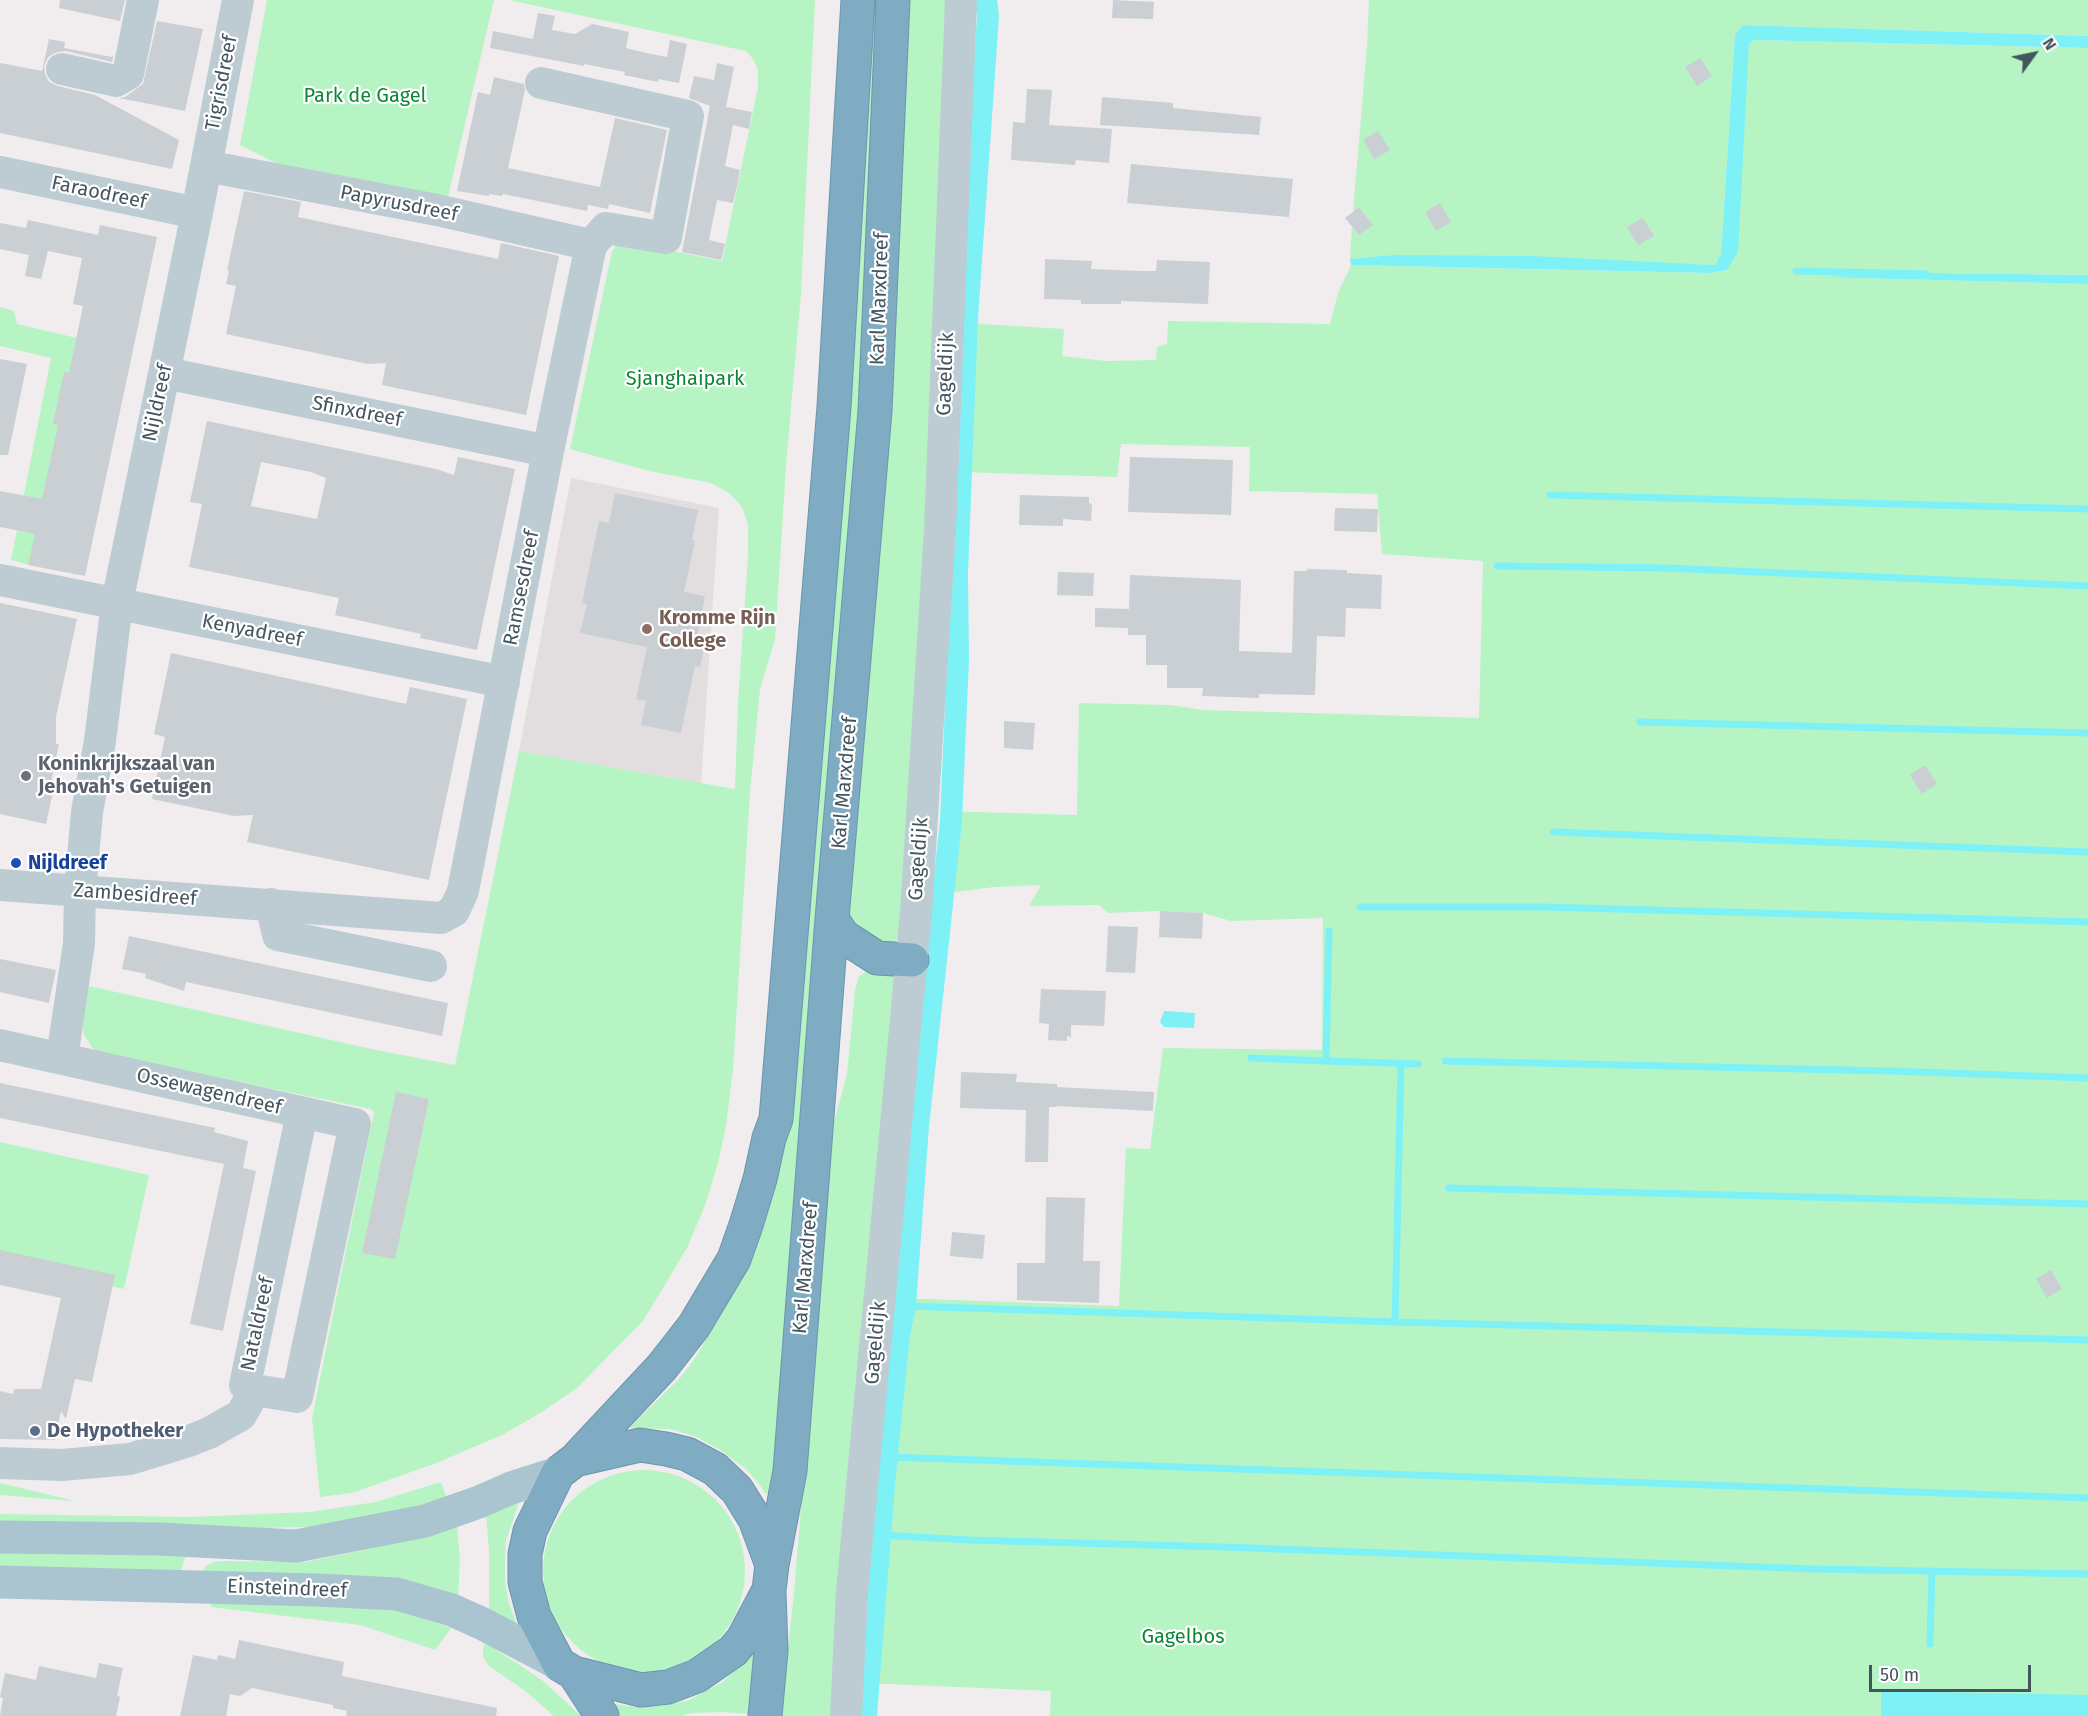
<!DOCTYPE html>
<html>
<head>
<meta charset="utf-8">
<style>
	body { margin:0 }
	#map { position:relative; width:2088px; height:1716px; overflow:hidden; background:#f1edee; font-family:"Fira Sans",sans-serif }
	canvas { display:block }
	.north { position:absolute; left:2004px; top:24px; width:60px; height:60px; -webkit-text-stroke:4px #fff; paint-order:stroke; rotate:57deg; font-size:16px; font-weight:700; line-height:24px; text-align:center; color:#44565d }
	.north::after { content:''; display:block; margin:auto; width:21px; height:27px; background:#44565d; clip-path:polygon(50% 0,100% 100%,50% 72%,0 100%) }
	.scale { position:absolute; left:1869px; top:1665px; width:162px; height:27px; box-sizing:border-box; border:3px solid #44565d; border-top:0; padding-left:8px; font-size:18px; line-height:21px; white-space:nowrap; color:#44565d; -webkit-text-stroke:4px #fff; paint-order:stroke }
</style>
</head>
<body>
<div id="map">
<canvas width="2088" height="1716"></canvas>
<div class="north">N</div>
<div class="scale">50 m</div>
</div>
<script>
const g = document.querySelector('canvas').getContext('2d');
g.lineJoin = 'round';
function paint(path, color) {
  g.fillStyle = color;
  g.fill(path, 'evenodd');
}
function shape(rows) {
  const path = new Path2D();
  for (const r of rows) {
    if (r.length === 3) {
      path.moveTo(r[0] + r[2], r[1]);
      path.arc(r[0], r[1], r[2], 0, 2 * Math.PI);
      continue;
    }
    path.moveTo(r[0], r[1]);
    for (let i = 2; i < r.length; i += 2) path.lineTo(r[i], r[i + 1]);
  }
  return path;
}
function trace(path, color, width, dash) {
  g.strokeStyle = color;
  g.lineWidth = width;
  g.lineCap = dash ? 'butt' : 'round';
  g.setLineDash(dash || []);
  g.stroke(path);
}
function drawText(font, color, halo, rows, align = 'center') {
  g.font = font + ' "Fira Sans",sans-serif';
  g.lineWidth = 4.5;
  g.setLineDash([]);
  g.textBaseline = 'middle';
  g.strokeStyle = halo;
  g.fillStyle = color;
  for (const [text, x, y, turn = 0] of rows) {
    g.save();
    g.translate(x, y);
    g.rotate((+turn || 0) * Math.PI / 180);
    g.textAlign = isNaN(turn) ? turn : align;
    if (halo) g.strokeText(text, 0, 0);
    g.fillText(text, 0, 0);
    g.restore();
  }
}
const education = shape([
	[571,478,719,508,701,783,519,751]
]);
const green = shape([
	[267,0,494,0,447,201,330,190,240,145],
	[509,0,815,0,801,293,786,466,775,640,760,689,750,792,733,1070,726,1126,718,1163,706,1203,688,1246,665,1285,642,1322,577,1388,542,1412,504,1434,439,1462,352,1493,320,1497,312,1418,374,1112,371,1109,96,1053,84,1035,82,1023,89,986,376,1050,455,1065,519,751,735,789,738,703,748,557,748,524,742,507,729,493,711,483,649,471,570,449,612,251,617,244,628,242,722,261,758,87,758,70,753,59,746,51],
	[864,0,884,0,869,350,794,1288,771,1494,765,1493,759,1484,746,1469,720,1450,697,1437,670,1429,629,1428,680,1378,693,1361,723,1312,755,1242],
	[908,0,953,0,905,931,890,946,863,940,847,913],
	[1369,0,2088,0,2088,36,1743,25,1735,36,1721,254,1715,265,1392,255,1350,259,1352,227,1359,235,1372,224,1359,207,1353,211,1367,46],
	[1754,40,2088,48,2088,275,1931,273,1835,277,2088,284,2088,1716,1050,1716,1051,1691,865,1683,872,1535,897,1298,1119,1306,1126,1148,1150,1149,1163,1048,1322,1050,1323,918,1231,921,1203,913,1160,911,1108,913,1099,905,1029,906,1041,885,994,887,940,894,944,811,1077,815,1079,703,1171,705,1203,710,1479,718,1483,561,1382,554,1377,494,1249,491,1250,447,1121,444,1117,477,959,472,965,323,1064,329,1062,356,1106,361,1156,360,1157,347,1167,344,1168,321,1330,324,1338,293,1351,265,1711,273,1727,270,1749,44],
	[0,307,14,311,17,324,81,339,38,567,11,560,51,358,0,346],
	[892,969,901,980,835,1716,780,1716,794,1594,831,1133,847,1074,855,991,859,976,869,970],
	[0,1142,149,1175,124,1289,0,1262],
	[644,1571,101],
	[441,1482,448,1501,339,1526,225,1529,0,1524,0,1514,191,1517,310,1512,376,1502],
	[0,1483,75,1501,0,1495],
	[519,1502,506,1541,505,1558,505,1581,509,1603,517,1625,489,1613,489,1550,486,1515],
	[457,1525,460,1560,458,1600,263,1574,203,1571,206,1566,214,1562,223,1561,305,1562,364,1550],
	[0,1546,192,1549,184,1560,181,1571,0,1568],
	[210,1596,397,1608,451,1628,435,1650,360,1625,211,1607],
	[486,1643,542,1680,581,1716,554,1716,524,1690,489,1666,483,1657,483,1647],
	[756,1649,752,1714,723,1712,691,1713,681,1716,619,1716,614,1709,615,1704,635,1707,659,1706,687,1701,723,1682]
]);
const water = shape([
	[1743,25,2088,36,2088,48,1754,40,1749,44,1738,252,1727,270,1711,273,1351,265,1350,259,1392,255,1532,256,1715,265,1721,254,1735,35],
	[1931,273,2088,275,2088,284,1821,277],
	[1164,1011,1195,1013,1194,1028,1164,1027,1160,1022],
	[1881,1691,2088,1695,2088,1716,1881,1716]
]);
const stream = shape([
	[1796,271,1926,274],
	[1550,495,2088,509],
	[1497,566,1665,568,2088,586],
	[1640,722,2088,733],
	[1553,832,2088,852],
	[1360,907,1544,907,2088,922],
	[1251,1058,1326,1061,1329,931],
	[1326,1061,1418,1064],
	[1445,1061,1890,1071,2088,1078],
	[1449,1188,2088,1204],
	[905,1306,1395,1322,2088,1340],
	[1395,1322,1401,1063],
	[888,1457,2088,1498],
	[880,1535,969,1540,1224,1547,1814,1569,2088,1574],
	[1930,1644,1932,1571]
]);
const canal = shape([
	[866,1716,884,1485,899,1334,905,1306,918,1126,951,821,958,659,957,573,967,318,988,16,986,0]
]);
const building = shape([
	[60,0,125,0,120,21,59,8],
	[1113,0,1154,2,1153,19,1112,18],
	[538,13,555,16,552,30,575,34,592,24,629,32,626,48,646,53,667,57,670,40,687,44,679,83,658,79,658,82,624,75,625,72,584,64,584,66,490,48,493,31,533,39],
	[157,21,203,29,185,111,119,98,125,97,143,84],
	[49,39,65,42,64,48,112,57,114,54,112,62,66,51,57,52,48,57,44,66,45,74,49,82,58,86,95,95,179,140,172,169,0,133,0,63,42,71],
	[1700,58,1712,76,1697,86,1685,67],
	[717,63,734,67,726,107,752,112,749,129,733,125,725,166,740,170,737,186,733,203,717,200,709,240,725,244,721,260,682,252,710,106,689,98,694,76,714,80],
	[494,77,524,84,525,90,508,168,600,187,615,118,667,130,650,213,609,204,608,209,588,205,587,211,503,194,502,196,489,194,489,196,457,191,478,92,490,95],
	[1027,89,1052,90,1049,125,1112,129,1109,163,1076,160,1075,165,1011,160,1013,122,1025,123],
	[1102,97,1173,103,1173,108,1261,117,1259,135,1100,125],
	[1378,131,1390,150,1374,159,1363,140],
	[1131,164,1293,179,1289,217,1127,203],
	[244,191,301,202,298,217,498,259,501,243,559,256,526,415,382,385,386,363,368,364,226,334,236,286,226,284,229,270,227,270],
	[1440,203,1451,222,1436,231,1425,212],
	[1359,207,1373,225,1359,235,1345,218],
	[1643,218,1654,236,1638,245,1627,227],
	[28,220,98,235,100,225,157,237,85,576,28,565,35,534,0,527,0,491,42,499,58,425,53,424,64,372,69,373,83,306,73,304,82,258,48,251,41,279,25,276,29,255,0,249,0,223,26,228],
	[1045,259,1092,261,1091,269,1142,271,1156,271,1157,260,1210,262,1208,304,1121,301,1121,304,1081,304,1081,300,1044,299],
	[0,359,27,364,8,455,0,455],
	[207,421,436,469,454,475,458,457,515,469,477,650,420,638,421,634,335,615,339,598,189,567,202,504,190,502],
	[261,462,311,472,326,478,317,519,251,506],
	[1130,457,1233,460,1231,515,1128,512],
	[615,493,698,510,692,540,695,541,684,592,705,596,696,642,705,644,700,667,695,666,681,733,641,725,646,701,636,699,647,647,580,633,587,604,582,603,599,521,609,523],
	[1020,495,1089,497,1089,503,1092,504,1091,521,1063,519,1063,526,1019,525],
	[1335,508,1378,509,1377,532,1334,531],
	[1307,569,1347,570,1347,573,1382,575,1381,609,1346,608,1345,637,1317,636,1315,695,1259,694,1259,698,1202,696,1203,688,1167,688,1167,665,1146,665,1146,635,1128,635,1128,628,1095,627,1095,608,1129,609,1130,575,1241,580,1239,651,1292,653,1294,571,1307,571],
	[1058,572,1094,573,1093,596,1057,595],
	[0,603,77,619,56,717,56,744,59,744,49,792,53,792,46,824,0,814],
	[171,653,406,704,410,687,467,699,429,880,247,842,253,815,234,816,152,799,165,737,154,734],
	[1004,721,1035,723,1033,750,1004,748],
	[1925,765,1937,784,1922,794,1910,775],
	[1160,911,1203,913,1202,939,1159,937],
	[1108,926,1138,927,1135,973,1106,972],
	[129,936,448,1003,442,1036,186,982,184,991,145,978,146,974,122,969],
	[0,959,56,970,49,1003,0,992],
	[1041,989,1106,991,1104,1026,1071,1025,1071,1037,1067,1036,1067,1041,1048,1040,1049,1024,1039,1023],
	[961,1072,1017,1074,1016,1082,1057,1084,1057,1087,1154,1092,1153,1111,1057,1106,1056,1107,1049,1107,1048,1162,1025,1162,1026,1110,960,1108],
	[0,1083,215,1128,214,1132,248,1141,243,1168,256,1171,223,1331,190,1324,224,1164,0,1118],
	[396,1092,429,1099,395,1259,362,1253],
	[1046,1197,1085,1198,1083,1261,1100,1261,1099,1303,1017,1300,1017,1263,1045,1263],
	[952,1232,985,1235,983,1259,950,1256],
	[0,1250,115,1275,92,1382,75,1379,66,1419,61,1411,55,1440,0,1439,0,1391,13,1394,14,1389,41,1389,61,1298,0,1285],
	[2051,1270,2062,1289,2047,1298,2036,1279],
	[239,1640,344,1662,342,1676,497,1708,496,1716,346,1716,347,1711,333,1708,333,1705,252,1688,240,1696,230,1694,226,1716,180,1716,193,1655,217,1660,218,1655,235,1659],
	[99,1663,123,1668,117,1696,120,1697,116,1716,0,1716,3,1698,0,1697,5,1673,36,1680,39,1666,96,1678]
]);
const minor = shape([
	[62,69,116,81,128,74,143,0],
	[541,83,688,116,666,238,606,228,591,245],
	[0,172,197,213],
	[165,373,548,451],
	[0,580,504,682],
	[0,885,441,918,454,911,463,891,548,451,591,245,437,210,206,166],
	[271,904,278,935,431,966],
	[0,1045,355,1124,297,1397,255,1390,245,1385,302,1113],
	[62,1058,79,943,80,891,87,812,100,741,117,603,197,213,238,0],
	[0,1463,62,1465,130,1459,189,1441,209,1433,241,1415,255,1390],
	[846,1716,852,1592,916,913,940,530,961,0]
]);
const major = shape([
	[0,1537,159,1539,296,1546,425,1521,479,1502,511,1488,558,1473],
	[0,1582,317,1590,397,1594,452,1610,483,1624,559,1664]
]);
const highway = shape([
	[832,919,843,936,877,958,912,960],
	[575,1460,662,1367,694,1326,734,1259,746,1225,760,1179,769,1138,776,1119,834,407,858,0],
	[772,1565,755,1519,737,1490,715,1469,687,1454,666,1449,640,1445,575,1460,558,1473,530,1531,525,1554,525,1582,534,1616,559,1664,574,1673,641,1690,668,1687,697,1676,733,1651,743,1639,769,1590,772,1565,790,1471,832,919,875,411,893,0],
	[574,1673,602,1716],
	[765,1716,771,1651,769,1592]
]);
const markers = [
	[647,629,6,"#8d6e63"],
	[26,776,6,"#6b7280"],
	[16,863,6,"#1a4fb4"],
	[35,1431,6,"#5c6f8a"]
];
const streetNames = [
	["Tigrisdreef",222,83,-79],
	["Faraodreef",99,193,12],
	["Papyrusdreef",399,204,11],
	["Karl Marxdreef",880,299,-88],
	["Gageldijk",946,374,-88],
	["Nijldreef",158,403,-78],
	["Sfinxdreef",357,412,11],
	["Ramsesdreef",522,588,-79],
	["Kenyadreef",252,631,11],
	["Karl Marxdreef",845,783,-85],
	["Gageldijk",919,859,-86],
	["Zambesidreef",135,895,4],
	["Ossewagendreef",209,1092,13],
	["Karl Marxdreef",806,1268,-85],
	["Nataldreef",258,1324,-78],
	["Gageldijk",876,1343,-85],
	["Einsteindreef",287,1589,2]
];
const parkNames = [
	["Park de Gagel",365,96],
	["Sjanghaipark",685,379],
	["Gagelbos",1183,1637]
];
const educationNames = [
	["Kromme Rijn",659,618],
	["College",659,641]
];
const worshipNames = [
	["Koninkrijkszaal van",38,764],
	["Jehovah's Getuigen",38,787]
];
const transitNames = [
	["Nijldreef",28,863]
];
const serviceNames = [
	["De Hypotheker",47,1431]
];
paint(education, '#e2dee0');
paint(green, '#b6f4c4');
paint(water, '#7ef1f7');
trace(stream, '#7ef1f7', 7);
trace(canal, '#7ef1f7', 22);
paint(building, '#c9cfd3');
trace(highway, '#6a96af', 35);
trace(minor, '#bcccd2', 32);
trace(major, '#aac4d0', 33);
trace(highway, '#7fabc3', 33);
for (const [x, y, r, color] of markers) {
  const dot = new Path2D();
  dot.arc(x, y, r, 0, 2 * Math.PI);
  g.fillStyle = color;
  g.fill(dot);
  trace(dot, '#fff', 2);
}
drawText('20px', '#44565d', '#fff', streetNames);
drawText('20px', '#0b8835', '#fff', parkNames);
drawText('bold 20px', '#785e54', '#fff', educationNames, 'left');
drawText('bold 20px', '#5b616d', '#fff', worshipNames, 'left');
drawText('bold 20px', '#164399', '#fff', transitNames, 'left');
drawText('bold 20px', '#4e5e75', '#fff', serviceNames, 'left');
</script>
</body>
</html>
